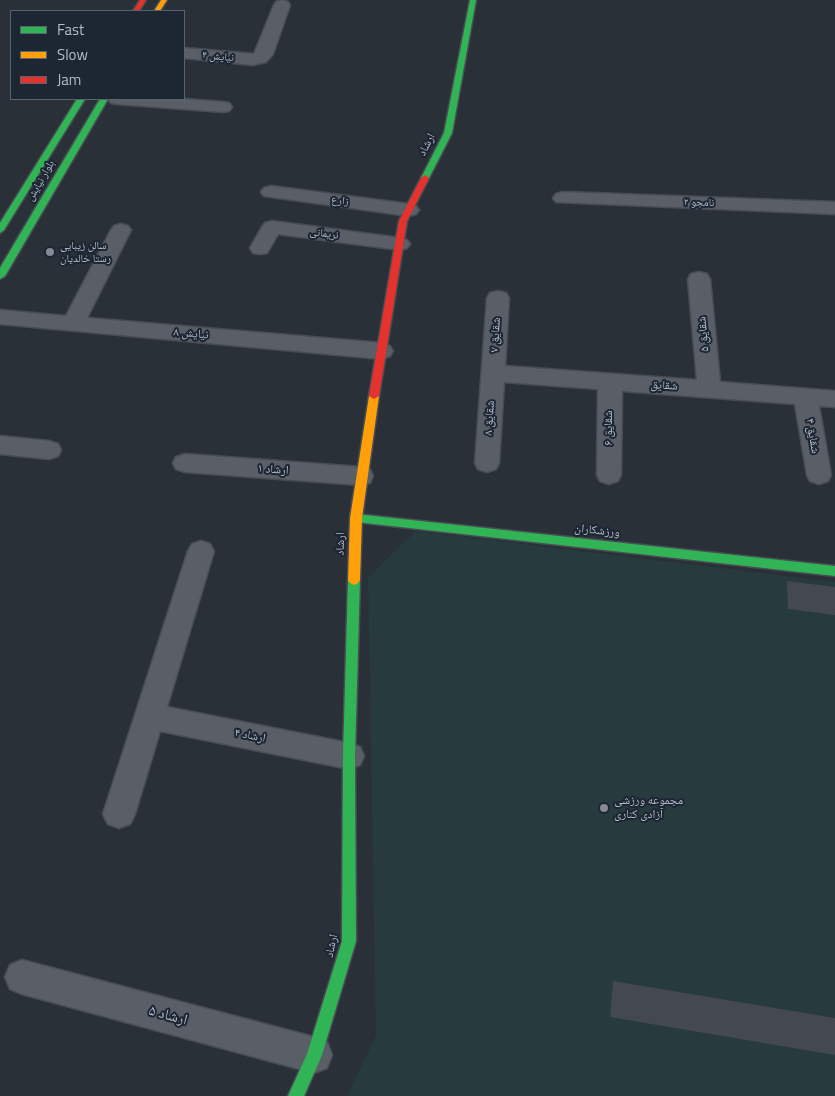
<!DOCTYPE html>
<html>
<head>
<meta charset="utf-8">
<style>
	body { margin:0 }
	#map { position:relative; width:835px; height:1096px; overflow:hidden; background:#2a3038; font-family:"Titillium Web",sans-serif }
	canvas { display:block }
	.legend { position:absolute; left:10px; top:10px; width:175px; height:90px; box-sizing:border-box; background:#1d2633; border:1px solid #59626f; margin:0; padding:6px 9px; list-style:none; font-size:15px; color:#b4bcc9 }
	.legend li { display:flex; align-items:center; gap:10px; height:25px }
	.legend b { width:25px; border:1px solid #59626f }
</style>
</head>
<body>
<div id="map">
<canvas width="835" height="1096"></canvas>
<ul class="legend">
<li><b style="height:6px;background:#30b455"></b>Fast</li>
<li><b style="height:6px;background:#ff9f0a"></b>Slow</li>
<li><b style="height:6px;background:#e5322d"></b>Jam</li>
</ul>
</div>
<script>
const g = document.querySelector('canvas').getContext('2d');
g.lineJoin = 'round';
function paint(path, color) {
  g.fillStyle = color;
  g.fill(path, 'evenodd');
}
function shape(rows) {
  const path = new Path2D();
  for (const r of rows) {
    path.moveTo(r[0], r[1]);
    for (let i = 2; i < r.length; i += 2) path.lineTo(r[i], r[i + 1]);
  }
  return path;
}
function trace(path, color, width, dash) {
  g.strokeStyle = color;
  g.lineWidth = width;
  g.lineCap = dash ? 'butt' : 'round';
  g.setLineDash(dash || []);
  g.stroke(path);
}
function drawText(font, color, halo, rows, align = 'center') {
  g.font = font + ' "Titillium Web","Noto Naskh Arabic",sans-serif';
  g.lineWidth = 4;
  g.setLineDash([]);
  g.textBaseline = 'middle';
  g.strokeStyle = halo;
  g.fillStyle = color;
  for (const [text, x, y, turn = 0] of rows) {
    g.save();
    g.translate(x, y);
    g.rotate((+turn || 0) * Math.PI / 180);
    g.textAlign = isNaN(turn) ? turn : align;
    if (halo) g.strokeText(text, 0, 0);
    g.fillText(text, 0, 0);
    g.restore();
  }
}
const green = shape([
	[416,531,835,582,835,1096,347,1096,376,1035,368,577]
]);
const building = shape([
	[787,581,835,587,835,615,788,609],
	[613,981,835,1018,835,1055,610,1017]
]);
const street = shape([
	[282,0,288,2,290,5,273,54,266,62,253,65,184,58,184,48,254,54,274,5,276,2,282,0],
	[108,99,184,99,223,102,229,103,232,107,229,111,223,112,117,104,111,103,108,99],
	[271,186,409,204,416,206,419,210,416,214,409,216,264,196,261,192,264,188,271,186],
	[563,192,835,202,835,214,556,202,553,198,556,194,563,192],
	[272,221,400,238,407,240,410,244,407,248,400,250,278,234,267,253,260,254,253,253,250,248,262,227,265,223,272,221],
	[121,224,128,226,131,230,87,318,382,343,390,346,393,351,390,356,382,359,0,324,0,310,66,316,111,230,114,226,121,224],
	[699,272,707,274,710,279,720,382,835,391,835,407,819,406,831,475,828,481,819,484,810,481,807,475,795,404,622,391,621,475,618,481,609,484,600,481,597,475,598,389,504,382,499,463,496,469,487,472,478,469,475,463,487,298,490,293,498,291,506,293,509,298,505,366,697,380,688,279,691,274,699,272],
	[0,436,49,441,58,444,61,450,58,456,49,459,0,454,0,436],
	[185,454,361,467,370,469,373,476,370,483,361,485,185,472,176,469,173,463,176,457,185,454],
	[201,541,210,544,214,551,167,707,349,743,360,747,364,756,360,765,349,769,160,731,135,814,130,824,119,828,108,824,103,814,188,551,192,544,201,541],
	[22,960,314,1037,327,1042,332,1055,327,1068,314,1073,22,994,10,989,5,977,10,965,22,960]
]);
const fast = shape([
	[470,0,476,0,452,133,429,178,425,181,422,180,421,178,444,133,470,0],
	[77,99,85,99,4,230,0,233,0,223,77,99],
	[100,99,108,99,5,276,0,279,0,268,100,99],
	[356,514,835,566,835,576,356,522,350,518,356,514],
	[354,575,358,577,360,580,355,756,356,941,322,1055,304,1096,288,1096,307,1054,342,941,343,756,348,580,350,577,354,575]
]);
const slow = shape([
	[161,0,167,0,160,11,154,11,161,0],
	[374,393,379,396,362,518,360,580,358,583,354,585,350,583,348,580,350,518,369,396,374,393]
]);
const jam = shape([
	[140,0,146,0,139,11,133,11,140,0],
	[425,175,429,178,407,221,379,396,374,399,369,396,399,221,421,178,425,175]
]);
const markers = [
	[50,252,5,"#848b96"],
	[604,808,5,"#848b96"]
];
const farStreetnames = [
	["نیایش ۴",218,57,6],
	["بلوار نیایش",41,181,-60],
	["زارع",340,201,7],
	["نامجو ۲",699,203,2],
	["نریمانی",324,234,8]
];
const farPoinames = [
	["سالن زیبایی",60,246],
	["رستا خالدیان",60,259]
];
const streetNames = [
	["ارشاد",427,145,-63],
	["نیایش ۸",191,334,5],
	["شقایق ۵",704,334,-95],
	["شقایق ۷",496,335,-86],
	["شقایق",664,386,4],
	["شقایق ۸",490,418,-86],
	["شقایق ۶",609,428,-90],
	["شقایق ۴",812,436,81],
	["ارشاد ۱",273,470,4],
	["ورزشکاران",597,531,6],
	["ارشاد",341,544,-88],
	["ارشاد ۴",250,736,11],
	["ارشاد",332,946,-78]
];
const poiNames = [
	["مجموعه ورزشی",614,801],
	["آزادی کناری",614,815]
];
const nearStreetnames = [
	["ارشاد ۵",168,1016,15]
];
paint(green, '#273a3e');
paint(building, '#444950');
trace(street, '#484c53', 3);
trace(fast, '#484c53', 3);
trace(slow, '#484c53', 3);
trace(jam, '#484c53', 3);
paint(street, '#5a5e66');
paint(fast, '#30b455');
paint(slow, '#ff9f0a');
paint(jam, '#e5322d');
for (const [x, y, r, color] of markers) {
  const dot = new Path2D();
  dot.arc(x, y, r, 0, 2 * Math.PI);
  g.fillStyle = color;
  g.fill(dot);
  trace(dot, '#1d2633', 2);
}
drawText('11px', '#b4bcc9', '#1d2633', farStreetnames);
drawText('11px', '#b4bcc9', '#1d2633', farPoinames, 'left');
drawText('12px', '#b4bcc9', '#1d2633', streetNames);
drawText('12px', '#b4bcc9', '#1d2633', poiNames, 'left');
drawText('15px', '#b4bcc9', '#1d2633', nearStreetnames);
</script>
</body>
</html>
